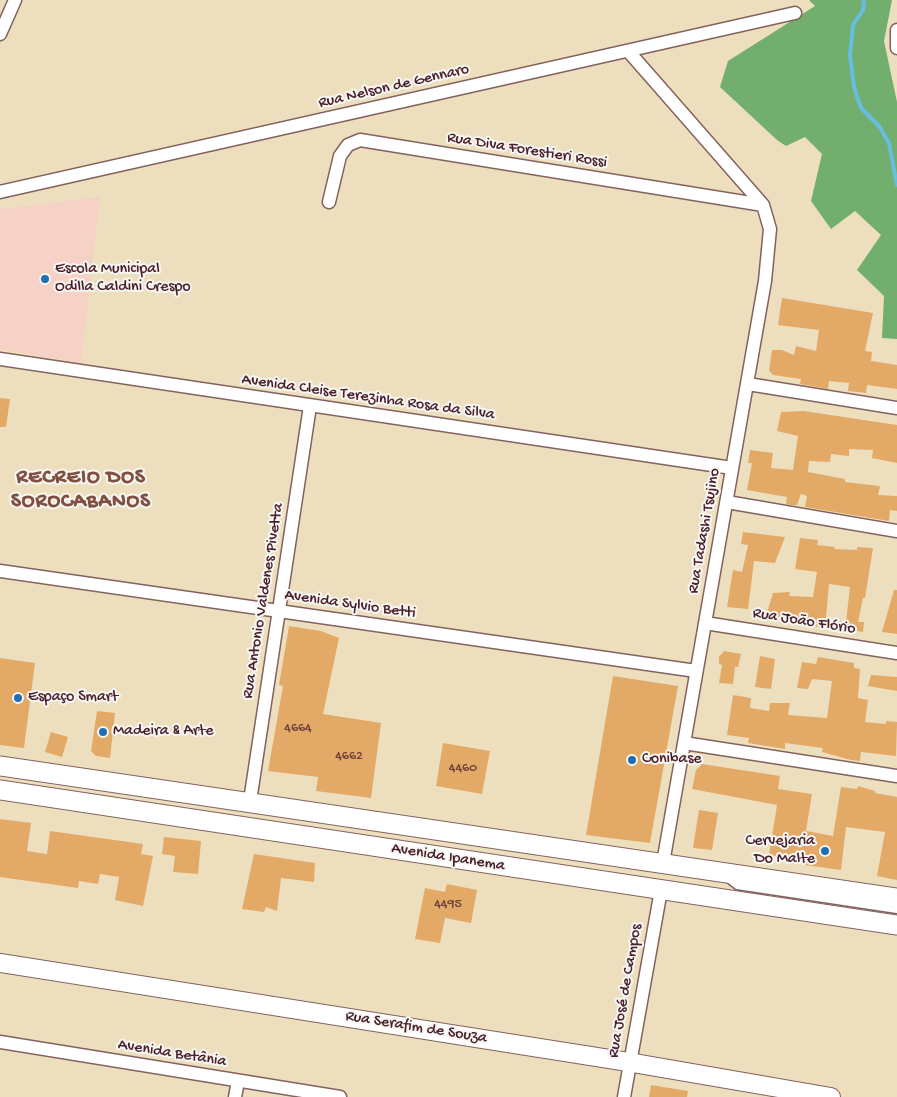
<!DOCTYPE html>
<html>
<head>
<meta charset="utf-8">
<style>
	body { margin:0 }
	canvas { display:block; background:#eddfbe }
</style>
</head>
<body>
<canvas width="897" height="1097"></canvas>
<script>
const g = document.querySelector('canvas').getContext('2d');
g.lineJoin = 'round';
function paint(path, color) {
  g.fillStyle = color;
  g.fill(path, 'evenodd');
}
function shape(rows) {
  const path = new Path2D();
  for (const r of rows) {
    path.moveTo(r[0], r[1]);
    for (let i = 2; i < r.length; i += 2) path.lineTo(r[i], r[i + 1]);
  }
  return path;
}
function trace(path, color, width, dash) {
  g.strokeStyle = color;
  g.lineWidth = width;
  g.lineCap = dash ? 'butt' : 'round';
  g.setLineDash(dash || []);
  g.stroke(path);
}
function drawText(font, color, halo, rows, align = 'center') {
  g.font = font + ' "Gochi Hand",sans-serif';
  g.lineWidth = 4;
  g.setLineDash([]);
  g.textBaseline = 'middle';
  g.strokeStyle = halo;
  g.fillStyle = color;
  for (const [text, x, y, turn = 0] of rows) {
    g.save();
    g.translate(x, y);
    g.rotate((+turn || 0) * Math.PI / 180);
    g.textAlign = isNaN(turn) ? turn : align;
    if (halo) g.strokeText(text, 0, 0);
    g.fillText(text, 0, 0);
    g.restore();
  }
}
const built = shape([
	[100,197,81,363,0,349,0,209]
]);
const forest = shape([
	[809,0,892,0,884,41,897,102,897,339,882,338,884,296,857,270,881,235,855,211,831,229,811,201,822,154,805,137,786,146,777,140,720,87,728,61,815,6]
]);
const stream = shape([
	[864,0,863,10,853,25,850,55,854,87,861,108,879,126,889,143,897,185]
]);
const building = shape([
	[782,298,873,313,865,351,872,352,871,361,897,365,897,389,867,385,866,393,848,391,849,383,829,381,828,389,800,384,801,379,773,375,769,370,772,350,782,350,794,355,796,346,816,351,819,330,778,325],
	[0,398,10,399,6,427,0,427],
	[804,411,897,425,897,463,872,458,873,450,849,449,849,456,831,454,830,462,809,461,808,472,845,479,845,482,880,486,878,495,897,496,897,511,890,510,889,521,805,507,807,496,801,494,797,505,792,505,786,504,787,497,747,490,752,463,748,463,750,450,773,453,771,468,793,470,798,436,777,431,781,412],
	[743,532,785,537,775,563,754,561,748,609,727,607,733,570,742,572,748,545,741,544],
	[800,538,818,540,817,545,835,547,834,549,857,550,857,547,873,548,865,598,863,598,858,622,864,622,863,632,835,627,835,621,846,622,850,587,829,584,825,628,766,616,773,593,790,592,789,596,813,597,817,572,795,569],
	[894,590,897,590,897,634,882,632],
	[289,626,321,631,339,638,323,714,381,723,371,798,316,791,318,777,268,771,283,686,279,685],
	[724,651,741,654,738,667,735,667,733,684,719,683,722,665,719,664,719,657],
	[760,656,775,659,771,689,755,687],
	[818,657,854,663,854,668,860,669,858,698,868,700,865,722,886,724,886,721,897,722,896,756,861,752,860,761,851,760,822,752,823,748,785,743,785,749,748,743,749,738,727,735,733,695,751,698,750,708,769,711,770,703,790,703,788,715,827,718,832,681,812,679,808,689,797,688,802,662,816,664],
	[0,658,35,663,24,748,0,745],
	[871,675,897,677,897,691,868,686],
	[613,676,678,686,650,843,586,835],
	[97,711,115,713,110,758,96,756,91,751],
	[51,732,68,737,62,757,45,752],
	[443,743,490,751,482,794,436,786],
	[702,764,780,776,778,789,812,794,806,831,833,836,841,787,857,789,858,786,875,791,875,793,897,797,897,880,877,876,885,832,846,827,841,870,805,865,806,860,769,855,777,805,692,789,696,770],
	[699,810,718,813,712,850,693,848],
	[0,819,31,823,27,851,47,854,50,831,143,844,141,854,153,856,143,906,115,900,119,877,100,874,98,884,79,881,78,888,0,877],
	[164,837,201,841,198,874,173,872,175,856,162,854],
	[254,854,315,863,314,882,281,878,277,911,266,907,264,912,242,909],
	[447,884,477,890,471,923,445,918,440,943,415,939,425,888,445,892],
	[651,1085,688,1091,687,1097,649,1097]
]);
const lane = shape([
	[728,879,737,886,897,910]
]);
const street = shape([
	[897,30,897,48],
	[0,34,15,0],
	[629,52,763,205,770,229,765,281,663,863],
	[0,192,795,13],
	[329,202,340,156,348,145,360,140,763,205],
	[0,359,732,468],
	[748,384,897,408],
	[727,502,897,531],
	[0,571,696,671],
	[705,623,897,653],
	[684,743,897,776],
	[250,801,310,406],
	[0,1042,340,1097],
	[235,1097,238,1081],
	[624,1097,661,890]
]);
const secondary = shape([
	[0,963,622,1061,831,1097]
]);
const primary = shape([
	[0,766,897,898],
	[0,790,897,925]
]);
const markers = [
	[45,279,5,"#1f6fb2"],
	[18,698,5,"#1f6fb2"],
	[103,732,5,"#1f6fb2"],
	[632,760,5,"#1f6fb2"],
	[825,851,5,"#1f6fb2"]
];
const numberNames = [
	["4664",298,729],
	["4662",349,757],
	["4460",463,769],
	["4495",448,905]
];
const streetNames = [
	["Rua Nelson de Gennaro",394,87,-13],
	["Rua Diva Forestieri Rossi",527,151,9],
	["Avenida Cleise Terezinha Rosa da Silva",368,398,8],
	["Rua Tadashi Tsujino",705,531,-80],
	["Rua Antonio Valdenes Pivetta",264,601,-81],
	["Avenida Sylvio Betti",350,605,8],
	["Rua João Flório",804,622,9],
	["Avenida Ipanema",448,858,9],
	["Rua José de Campos",626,991,-80],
	["Rua Serafim de Souza",416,1028,9],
	["Avenida Betânia",172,1054,9]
];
const poiNames = [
	["Escola Municipal",55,270],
	["Odilla Caldini Crespo",55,288],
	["Espaço Smart",28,698],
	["Madeira & Arte",113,732],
	["Conibase",642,760],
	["Cervejaria",815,842,"right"],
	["Do Malte",815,860,"right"]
];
const districtNames = [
	["RECREIO DOS",81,479],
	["SOROCABANOS",81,503]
];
paint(built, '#f6d1c5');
paint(forest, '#72ae6e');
trace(stream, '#66bee3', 4);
paint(building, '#e3a967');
trace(lane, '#83625e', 9);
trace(street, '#83625e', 15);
trace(secondary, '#83625e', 20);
trace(primary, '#83625e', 21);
trace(lane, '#fff', 6);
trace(street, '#fff', 12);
trace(secondary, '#fff', 18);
trace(primary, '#fff', 19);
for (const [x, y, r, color] of markers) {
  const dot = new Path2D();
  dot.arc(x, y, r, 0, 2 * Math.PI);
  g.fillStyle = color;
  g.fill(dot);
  trace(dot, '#f6f6f2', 2);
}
drawText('14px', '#70423a', null, numberNames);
drawText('16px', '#4a1f2b', '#f6f6f2', streetNames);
drawText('16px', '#4a1f2b', '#f6f6f2', poiNames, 'left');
g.letterSpacing = '1px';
drawText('bold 21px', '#804f40', '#f6f6f2', districtNames);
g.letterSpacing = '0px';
</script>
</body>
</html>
